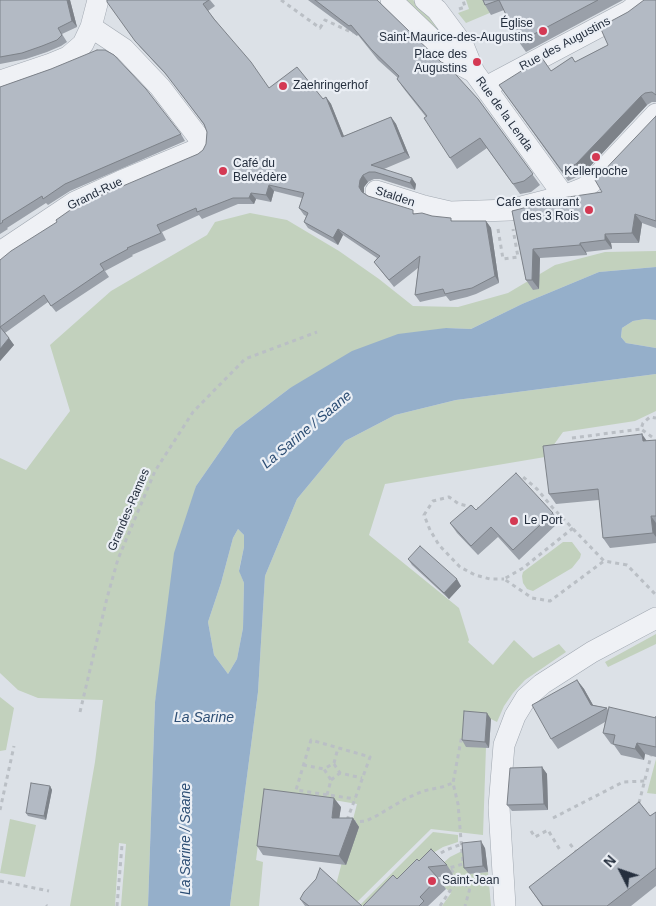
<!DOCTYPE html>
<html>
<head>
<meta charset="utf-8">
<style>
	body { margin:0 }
	#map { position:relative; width:656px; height:906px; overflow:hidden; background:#dce1e7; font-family:Arial,sans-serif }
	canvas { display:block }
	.north { position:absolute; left:596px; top:846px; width:50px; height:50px; -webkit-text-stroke:4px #ebeff5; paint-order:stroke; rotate:311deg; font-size:14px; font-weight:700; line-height:20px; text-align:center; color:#252f3e }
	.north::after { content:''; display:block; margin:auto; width:18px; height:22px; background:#252f3e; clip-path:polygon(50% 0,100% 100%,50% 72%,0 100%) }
</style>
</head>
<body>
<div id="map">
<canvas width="656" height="906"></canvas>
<div class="north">N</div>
</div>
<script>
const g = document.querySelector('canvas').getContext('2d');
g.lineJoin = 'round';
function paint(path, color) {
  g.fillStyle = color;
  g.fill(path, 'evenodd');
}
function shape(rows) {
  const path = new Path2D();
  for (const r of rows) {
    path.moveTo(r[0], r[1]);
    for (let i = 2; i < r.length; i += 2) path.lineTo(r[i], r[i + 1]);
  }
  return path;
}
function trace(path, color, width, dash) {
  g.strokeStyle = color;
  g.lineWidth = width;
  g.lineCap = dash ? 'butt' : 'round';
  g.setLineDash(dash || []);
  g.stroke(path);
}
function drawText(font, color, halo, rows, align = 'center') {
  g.font = font + ' Arial,sans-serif';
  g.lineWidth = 4.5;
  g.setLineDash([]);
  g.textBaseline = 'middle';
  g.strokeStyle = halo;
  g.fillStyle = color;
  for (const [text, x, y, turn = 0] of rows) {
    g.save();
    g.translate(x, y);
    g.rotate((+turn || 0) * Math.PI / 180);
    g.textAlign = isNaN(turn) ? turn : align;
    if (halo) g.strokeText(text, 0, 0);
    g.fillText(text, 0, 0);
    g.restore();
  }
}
const green = shape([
	[400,0,413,0,417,3,456,48],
	[466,0,488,0,492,12,466,23,458,13,469,9],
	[250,213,287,220,339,251,379,279,413,306,458,307,508,293,555,265,605,252,656,251,656,267,599,272,522,304,471,329,446,328,290,388,235,430,196,486,155,702,148,906,121,906,126,844,119,843,115,906,70,906,95,762,103,700,38,698,18,690,0,673,0,458,26,470,70,411,50,345,111,291,207,235,215,222],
	[645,319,656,320,656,348,626,343,621,337,622,328,633,321],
	[656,374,656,411,635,421,563,432,545,457,385,484,369,535,459,608,469,640,468,642,493,665,514,640,533,658,559,644,566,652,525,680,513,693,504,706,497,722,491,719,486,747,483,835,431,829,356,903,336,885,357,804,293,793,264,798,256,860,263,862,259,906,230,906,258,692,265,576,297,499,345,441,395,415,456,400],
	[238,529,244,535,244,547,239,570,244,583,243,628,237,659,228,674,214,655,208,622,221,583,233,538],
	[563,542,572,542,581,554,580,558,572,568,533,591,527,589,523,583,522,576,523,572],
	[656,634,656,644,608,667,605,662],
	[0,697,14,708,6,750,0,751],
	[656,759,656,794,647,793],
	[10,819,36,825,25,877,0,873],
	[433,832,458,835,458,842,443,847,418,862,364,906,359,906],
	[466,849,469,874,488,872,491,906,442,906,451,893,444,887,455,876,442,864,450,857]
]);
const water = shape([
	[656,267,656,320,645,319,633,321,622,328,621,337,626,343,656,348,656,374,456,400,395,415,345,441,297,499,265,576,258,692,230,906,148,906,155,702,174,553,196,486,235,430,290,388,352,351,398,334,446,328,471,329,522,304,599,272],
	[238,529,244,535,244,547,239,571,244,583,243,628,237,659,228,674,214,655,208,622,221,583,233,538]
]);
const path = shape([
	[281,0,320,28,325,20,353,33],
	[459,9,465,7,463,0],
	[498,229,503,259,518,257,513,229],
	[652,437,641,429,643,423,650,417,656,418],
	[572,438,641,429],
	[517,480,522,476,537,489,552,507,604,561,627,565,656,595],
	[481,509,459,504,449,497,433,501,424,515,430,530,439,545,460,567,475,575,490,579,504,579],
	[573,528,523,568,504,579,532,598,550,601,604,561],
	[80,712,107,598,118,559,155,471,193,412,245,359,317,332],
	[334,764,340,773,362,778],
	[303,765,324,769],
	[331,780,340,773],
	[327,795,331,780,324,769,334,763,338,748],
	[639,803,652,752],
	[0,810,14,746],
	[553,818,623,782,645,781],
	[347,820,355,799,370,757,311,740,296,790,355,799],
	[352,822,366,821,378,815,405,799,423,791,442,787,453,783],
	[531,831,535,837,548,830,560,850],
	[570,844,578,854],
	[434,857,446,850,462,844],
	[457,880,470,888,465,906],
	[0,881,49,891],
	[46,905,47,906],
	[117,906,122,845],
	[440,906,457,880,457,876,449,868,463,864,458,804,453,783,462,735]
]);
const minor = shape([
	[391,0,457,63,474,72,564,196],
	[425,0,437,10,463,45,474,72],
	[0,81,51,64,68,57,83,44,91,27,98,0],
	[486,87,629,11,643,0],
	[376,191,424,206,450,212,510,210,564,196,584,188,591,183,656,114],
	[0,252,75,202,121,181,198,149,199,138,160,87,124,49,91,27],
	[505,906,499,807,504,745,515,716,526,698,542,684,592,652,656,618]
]);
const wall = shape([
	[0,0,70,0,77,27,62,34,67,42,61,46,47,52,26,59,0,64],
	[107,0,210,0,215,6,208,11,269,88,323,99,326,97,331,104,344,136,391,117,396,124,410,158,384,169,416,184,415,190,380,179,374,179,368,182,364,187,364,193,368,196,415,214,432,216,453,221,486,221,491,228,499,283,476,294,467,297,450,301,446,296,420,302,415,295,418,268,394,287,374,262,377,258,343,235,338,245,308,228,304,222,306,216,304,215,299,208,302,198,274,191,271,202,256,199,254,204,238,204,202,219,199,215,162,232,166,240,132,255,133,256,105,271,109,277,56,312,48,302,5,333,14,345,0,361,0,260,198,154,203,150,206,144,207,132,204,125,170,79,140,47,107,2],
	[308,0,377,0,478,99,540,185,531,192,520,194,487,148,457,169,450,158,426,117,404,89,397,79,398,78,378,60,358,35,357,36],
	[483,0,623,0,526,52,519,42,504,10,491,15,485,5],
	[656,0,656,102,652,102,647,105,583,174,568,181,499,85,551,71,572,57,575,62,608,45],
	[51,69,181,134,185,141,70,191,48,205,46,203,7,228,8,229,0,234,0,87],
	[656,116,656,228,642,223,639,243,611,243,612,249,586,252,587,255,540,258,539,289,533,290,526,280,512,211,602,192],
	[656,440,656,543,610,548,603,538,599,500,556,504,549,494,647,441],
	[476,510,553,513,559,522,519,560,498,537,478,555,457,533,450,523],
	[408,559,461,586,449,599,412,565],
	[577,680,584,689,593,705,607,708,608,710,656,718,656,716,656,757,645,754,644,760,621,755,614,745,611,744,603,733,605,722,558,749,551,739],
	[491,719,489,748,466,747,462,740],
	[542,767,547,774,548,810,512,811,507,805],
	[50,786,52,790,46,820,28,816,26,813],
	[341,807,339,818,353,818,359,827,346,865,263,855,257,846],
	[656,812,656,886,631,906,542,906,529,887,650,816],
	[485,848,488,872,469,874,464,868],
	[419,861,447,865,454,876,438,877,446,889,428,906,363,906,397,879],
	[300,899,362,906,305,906]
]);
const shadedWall = shape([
	[67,0,70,0,77,27,72,21],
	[641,96,647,105,583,174,576,164],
	[326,97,331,104,347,144,342,137],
	[391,117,396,124,410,158,405,152],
	[363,175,368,182,364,187,364,193,362,192,359,187,360,180],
	[412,178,416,184,415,190,410,183],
	[269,185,274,191,271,202,266,195],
	[251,193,256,199,254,204,249,198],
	[635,214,642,223,639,243,632,233],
	[486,221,491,228,499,283,495,276],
	[338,229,343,235,338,245,333,238],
	[605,234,611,243,612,249,605,240],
	[580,243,586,252,587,255,580,245],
	[533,249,540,258,539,289,532,280],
	[9,338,14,345,0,361,0,349],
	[642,434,649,444,643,441],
	[651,516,656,523,656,537,653,533],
	[457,579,461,586,449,599,444,593],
	[577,680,584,689,598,714,591,705],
	[487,713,491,719,489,748,485,742],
	[637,743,645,754,644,760,635,749],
	[542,767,547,774,548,810,544,804],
	[50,786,52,790,46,820,44,816],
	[334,798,341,807,338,827,332,818],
	[353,818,359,827,346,865,339,856],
	[481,841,485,848,488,872,483,866]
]);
const building = shape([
	[0,0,67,0,72,21,58,28,62,35,57,40,42,46,22,53,0,57,0,0],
	[107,0,209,0,203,4,214,19,251,62,269,88,297,67,323,99,326,97,342,137,391,117,405,152,371,165,412,178,410,183,375,172,369,172,363,175,360,180,359,187,362,192,368,196,413,210,413,214,422,213,432,216,451,218,451,221,486,221,495,276,472,288,462,290,445,294,443,289,415,295,420,256,389,280,374,262,380,256,338,229,333,238,304,222,308,213,299,208,304,193,269,185,266,195,251,193,249,198,233,198,197,212,196,208,157,225,161,233,127,248,128,249,100,264,104,270,51,306,44,295,0,327,9,338,0,349,0,260,11,251,57,222,56,220,76,206,198,154,203,150,206,144,207,132,204,124,165,73,135,41,107,2,107,0],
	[315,0,377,0,441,62,447,65,478,99,533,174,524,181,513,184,480,138,450,158,424,118,427,116,397,79,399,76,371,49,351,25,349,26,315,0],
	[483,0,499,0,485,5,483,0],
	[499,0,598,0,519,42,499,0],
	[644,0,656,0,656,95,652,92,645,93,641,96,576,164,562,171,499,85,542,58,551,71,572,57,575,62,608,45,600,27,628,12,644,0],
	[97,50,105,50,114,55,146,89,181,134,65,184,43,199,42,196,2,221,3,222,0,224,0,87,51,69,97,50],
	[656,116,656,221,635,214,632,233,605,234,605,240,580,243,580,245,533,249,532,280,526,280,512,211,562,198,602,192,595,180,656,116],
	[642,434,643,441,656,440,656,516,651,516,653,533,603,538,598,489,549,494,543,446,642,434],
	[516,473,553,513,513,550,491,527,471,546,450,523,471,505,476,510,516,473],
	[420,546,457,579,444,593,408,559,420,546],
	[577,680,591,705,607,708,551,739,532,705,577,680],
	[609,707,656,718,656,716,656,747,637,743,635,749,613,744,615,735,603,733,609,707],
	[464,711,487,713,485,742,462,740,464,711],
	[542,767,544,804,507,805,510,768,542,767],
	[31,783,50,786,44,816,26,813,31,783],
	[264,789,334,798,332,818,353,818,339,856,257,846,264,789],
	[639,802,650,816,656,812,656,868,607,906,543,906,529,887,639,802],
	[481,841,483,866,464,868,462,843,481,841],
	[431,849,447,865,428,867,438,878,420,897,424,901,419,906,363,906,393,875,397,879,417,859,419,861,431,849],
	[320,868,362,906,309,906,300,899,304,892,316,879,320,868]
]);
const markers = [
	[543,31,5,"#d43953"],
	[477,62,5,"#d43953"],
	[283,86,5,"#d43953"],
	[596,157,5,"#d43953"],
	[223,171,5,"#d43953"],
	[589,210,5,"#d43953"],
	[514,521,5,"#d43953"],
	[432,881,5,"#d43953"]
];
const poiNames = [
	["Église",533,24,"right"],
	["Saint-Maurice-des-Augustins",533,38,"right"],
	["Place des",467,55,"right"],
	["Augustins",467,69,"right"],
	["Zaehringerhof",293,86],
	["Café du",233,164],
	["Belvédère",233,178],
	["Kellerpoche",596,172,"center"],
	["Cafe restaurant",579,203,"right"],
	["des 3 Rois",579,217,"right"],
	["Le Port",524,521],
	["Saint-Jean",442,881]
];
const streetNames = [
	["Rue des Augustins",565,44,-28],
	["Rue de la Lenda",504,114,54],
	["Grand-Rue",95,194,-26],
	["Stalden",395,197,18],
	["Grandes-Rames",129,510,-67]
];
const waterNames = [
	["La Sarine / Saane",307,430,-40],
	["La Sarine",204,718],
	["La Sarine / Saane",186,839,-90]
];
paint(green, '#c2d1bd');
paint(water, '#95afca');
trace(minor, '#a1a8b1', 22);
trace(path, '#babfc5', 3, [4, 4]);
trace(minor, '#eff1f5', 21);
paint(wall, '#9aa0a9');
paint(shadedWall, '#7d8289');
paint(building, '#b3bac4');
trace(building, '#7d8289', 1);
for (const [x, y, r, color] of markers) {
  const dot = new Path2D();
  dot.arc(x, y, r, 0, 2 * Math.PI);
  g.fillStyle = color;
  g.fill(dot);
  trace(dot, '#ebeff5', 2);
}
drawText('12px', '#252f3e', '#ebeff5', poiNames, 'left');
drawText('12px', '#252f3e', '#ebeff5', streetNames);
drawText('italic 14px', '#2d4e74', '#ebeff5', waterNames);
</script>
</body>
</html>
